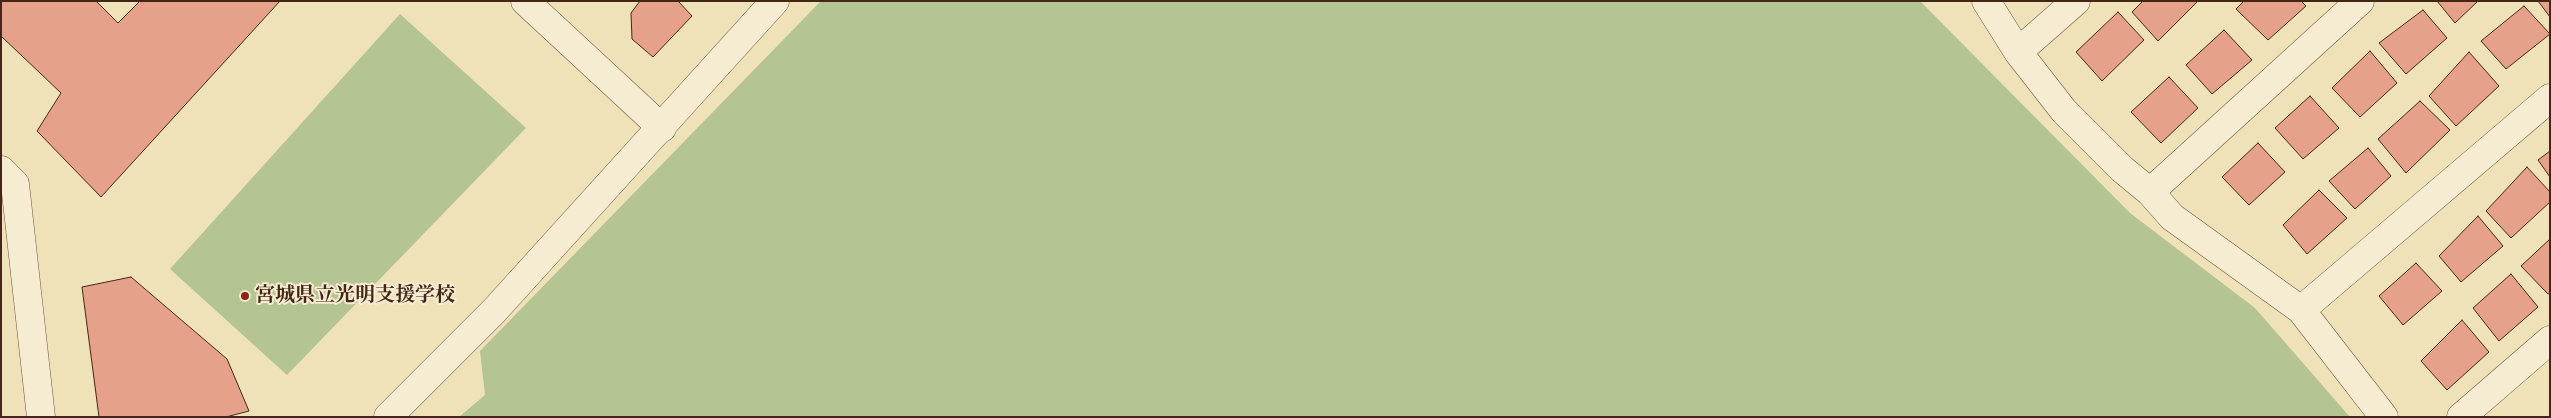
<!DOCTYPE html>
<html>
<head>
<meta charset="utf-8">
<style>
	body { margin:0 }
	#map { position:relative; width:2551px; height:418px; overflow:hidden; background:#f0e2b8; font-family:"Gentium Book Plus",serif }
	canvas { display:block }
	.frame { position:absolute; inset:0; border:2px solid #442617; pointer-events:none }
</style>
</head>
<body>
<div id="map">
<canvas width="2551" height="418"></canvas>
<div class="frame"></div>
</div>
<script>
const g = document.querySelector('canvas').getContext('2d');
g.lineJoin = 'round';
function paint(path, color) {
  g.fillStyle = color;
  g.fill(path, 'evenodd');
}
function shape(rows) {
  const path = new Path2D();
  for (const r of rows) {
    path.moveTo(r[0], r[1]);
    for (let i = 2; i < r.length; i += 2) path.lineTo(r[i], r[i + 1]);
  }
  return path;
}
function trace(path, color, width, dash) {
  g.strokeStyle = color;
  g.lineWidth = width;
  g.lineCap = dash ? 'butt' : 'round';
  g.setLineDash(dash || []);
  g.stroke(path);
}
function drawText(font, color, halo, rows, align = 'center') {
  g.font = font + ' "Gentium Book Plus","Noto Serif JP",serif';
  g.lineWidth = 4;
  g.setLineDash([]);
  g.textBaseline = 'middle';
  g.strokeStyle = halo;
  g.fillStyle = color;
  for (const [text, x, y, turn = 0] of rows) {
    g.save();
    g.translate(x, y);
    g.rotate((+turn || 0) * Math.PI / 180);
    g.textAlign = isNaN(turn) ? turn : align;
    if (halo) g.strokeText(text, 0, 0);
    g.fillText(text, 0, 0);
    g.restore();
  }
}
const green = shape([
	[821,1,1920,1,2130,213,2255,308,2350,417,459,417,485,395,480,351],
	[400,14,526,128,287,375,170,269]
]);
const building = shape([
	[1,1,96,1,118,23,140,1,280,1,101,197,37,131,61,93,1,36,1,1],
	[640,1,678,1,692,16,653,57,632,39,631,13,640,1],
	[2143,1,2198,1,2158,41,2132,12,2143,1],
	[2244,1,2301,1,2306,6,2268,40,2236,9,2244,1],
	[2437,1,2478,1,2455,23,2437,1],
	[2538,1,2550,1,2550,17,2538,1],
	[2524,6,2550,34,2506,69,2481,41,2524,6],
	[2423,10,2447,38,2406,74,2379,43,2423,10],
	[2118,12,2144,40,2102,81,2076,52,2118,12],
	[2224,30,2252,60,2212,94,2186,65,2224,30],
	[2370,51,2397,83,2360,117,2332,88,2370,51],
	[2469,52,2499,86,2456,126,2429,96,2469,52],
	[2169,77,2198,108,2161,143,2131,112,2169,77],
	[2310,96,2339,128,2303,159,2275,128,2310,96],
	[2420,101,2450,130,2406,173,2378,139,2420,101],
	[2258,143,2285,172,2249,205,2222,177,2258,143],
	[2368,148,2391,176,2355,209,2329,181,2368,148],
	[2550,151,2550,177,2538,160,2550,151],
	[2527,167,2550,192,2550,202,2511,238,2486,211,2527,167],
	[2319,190,2347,218,2307,254,2283,225,2319,190],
	[2478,216,2503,246,2461,282,2439,256,2478,216],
	[2550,239,2550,293,2548,294,2521,266,2550,239],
	[2416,263,2442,291,2403,325,2379,296,2416,263],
	[2511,274,2538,307,2499,341,2473,308,2511,274],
	[131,277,227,359,249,411,226,417,99,417,82,287,131,277],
	[2462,320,2489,352,2447,390,2421,361,2462,320]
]);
const minor = shape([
	[525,1,662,128],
	[1986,1,2018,52,2064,111,2122,169,2150,192,2172,217,2301,310,2384,417],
	[2018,52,2076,1],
	[1,170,15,184,41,417],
	[2150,192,2360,1],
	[2301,310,2550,98],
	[2461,417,2550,340]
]);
const tertiary = shape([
	[388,417,494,311,775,1]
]);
const markers = [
	[245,296,5,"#8f2418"]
];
const poiNames = [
	["宮城県立光明支援学校",255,296]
];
paint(green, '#b4c493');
paint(building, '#e6a18a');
trace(building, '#442617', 1);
trace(minor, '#6f553f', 29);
trace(tertiary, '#6f553f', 29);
trace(minor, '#f5ecd1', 28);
trace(tertiary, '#f5ecd1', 28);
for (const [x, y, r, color] of markers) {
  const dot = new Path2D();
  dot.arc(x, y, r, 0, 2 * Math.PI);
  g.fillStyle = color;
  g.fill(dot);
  trace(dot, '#f5ecd1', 2);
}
drawText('bold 20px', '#442617', '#f5ecd1', poiNames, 'left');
</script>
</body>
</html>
